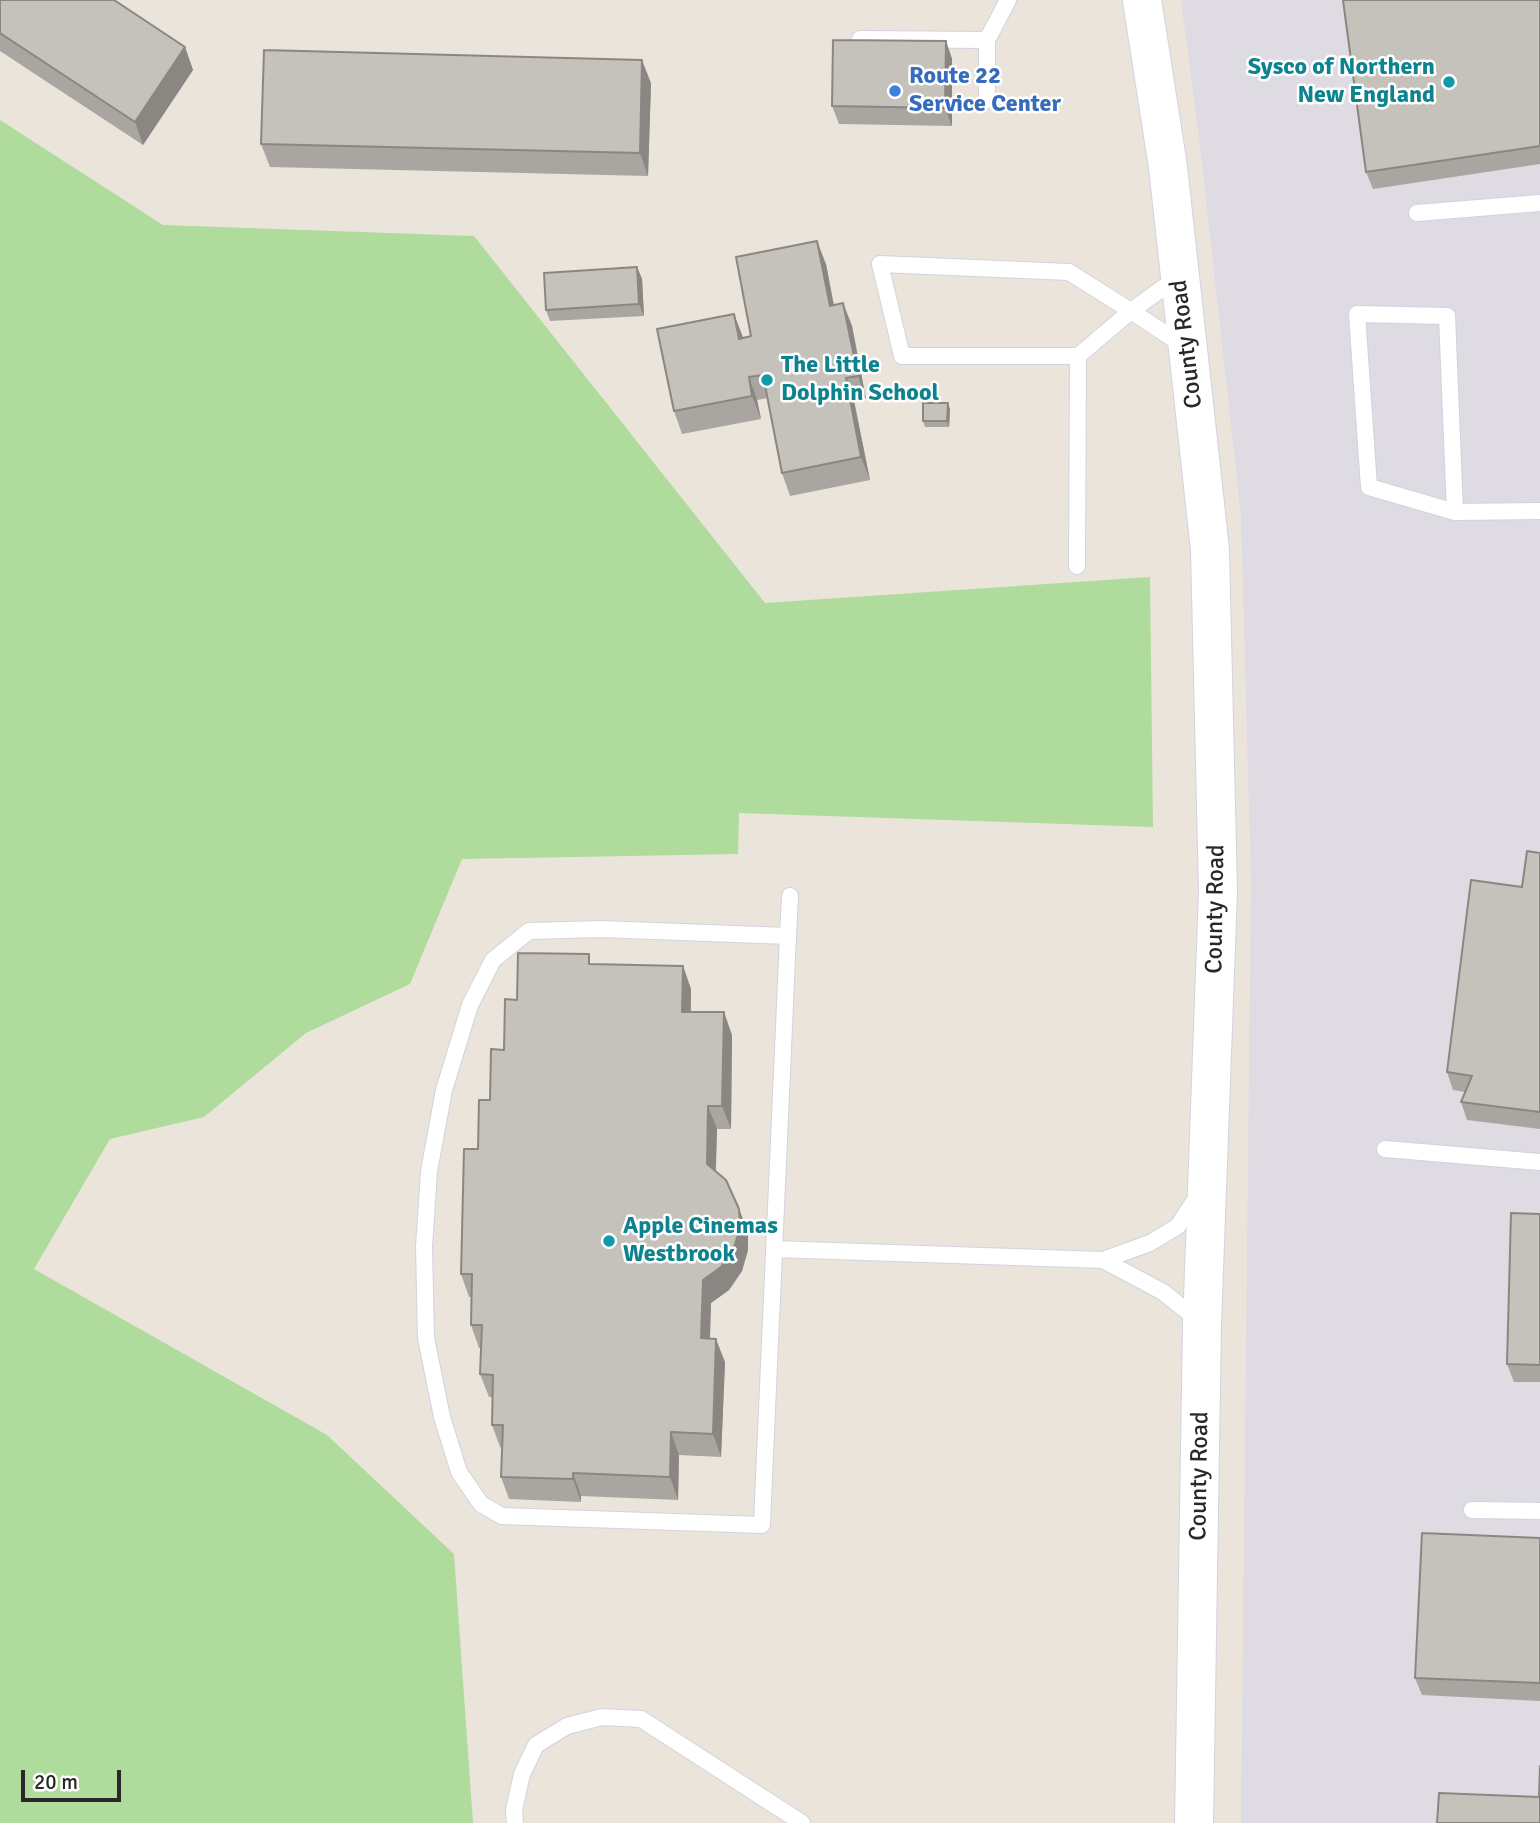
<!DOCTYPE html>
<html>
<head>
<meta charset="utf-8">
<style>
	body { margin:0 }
	#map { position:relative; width:1540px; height:1823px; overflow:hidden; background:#eae4db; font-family:Signika,sans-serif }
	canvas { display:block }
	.scale { position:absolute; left:21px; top:1770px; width:100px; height:32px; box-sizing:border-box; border:4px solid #282828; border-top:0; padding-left:9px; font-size:21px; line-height:24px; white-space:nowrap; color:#282828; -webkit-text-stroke:5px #fff; paint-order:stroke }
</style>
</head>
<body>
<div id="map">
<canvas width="1540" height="1823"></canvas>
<div class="scale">20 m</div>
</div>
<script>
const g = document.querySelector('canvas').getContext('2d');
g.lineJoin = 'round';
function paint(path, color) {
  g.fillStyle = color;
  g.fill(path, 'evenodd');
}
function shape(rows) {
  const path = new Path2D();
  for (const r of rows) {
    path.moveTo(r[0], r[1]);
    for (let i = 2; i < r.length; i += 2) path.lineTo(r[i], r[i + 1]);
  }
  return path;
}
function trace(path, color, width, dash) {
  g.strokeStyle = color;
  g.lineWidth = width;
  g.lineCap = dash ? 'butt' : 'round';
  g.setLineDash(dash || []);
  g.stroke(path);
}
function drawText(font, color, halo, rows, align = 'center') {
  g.font = font + ' Signika,sans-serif';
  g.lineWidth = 5;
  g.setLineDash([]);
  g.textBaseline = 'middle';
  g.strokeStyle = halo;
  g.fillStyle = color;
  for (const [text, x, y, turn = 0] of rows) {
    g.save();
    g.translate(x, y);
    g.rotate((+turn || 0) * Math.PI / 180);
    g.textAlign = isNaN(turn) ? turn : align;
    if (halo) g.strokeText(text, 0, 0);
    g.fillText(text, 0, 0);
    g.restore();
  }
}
const industrial = shape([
	[1181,0,1540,0,1540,1823,1241,1823,1251,880,1241,516,1199,137]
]);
const green = shape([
	[0,120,163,225,474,236,765,603,1150,577,1153,827,739,813,738,854,462,859,410,984,306,1033,204,1117,110,1139,34,1269,327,1435,454,1554,473,1823,0,1823]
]);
const service = shape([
	[860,39,987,40,1008,0],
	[987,40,987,100],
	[1417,213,1540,203],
	[1178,277,1131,311,1069,272,880,264,902,356,1078,356,1131,311,1184,346],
	[1455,512,1447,316,1357,314,1369,487,1455,512,1540,511],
	[1077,566,1078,356],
	[788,936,601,929,529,931,493,960,470,1005,444,1090,429,1171,424,1247,426,1338,442,1417,459,1472,481,1504,502,1516,762,1525,766,1432,782,1072,788,936,790,896],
	[1385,1149,1540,1162],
	[774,1249,1103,1260,1150,1243,1178,1226,1198,1195],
	[1103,1260,1163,1292,1198,1320],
	[1472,1510,1540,1511],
	[515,1823,514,1810,522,1774,536,1745,567,1726,602,1717,641,1719,802,1823]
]);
const secondary = shape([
	[1142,0,1168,167,1210,550,1218,891,1202,1324,1194,1823]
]);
const wall = shape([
	[0,0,185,47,193,70,143,145,0,51],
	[1540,0,1540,164,1373,189,1366,172],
	[946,41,952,59,952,126,839,124,832,106],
	[651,83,648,176,270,167,261,144],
	[826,264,834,305,843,303,852,326,866,399,854,401,870,480,790,496,782,473,768,398,757,400,761,419,682,434,674,411,743,338,751,336],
	[637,267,642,279,644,316,550,321,546,310],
	[950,409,949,427,925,427,923,421],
	[1540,853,1540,1129,1467,1120,1461,1102,1465,1092,1453,1090,1447,1072,1522,887],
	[593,964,683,966,691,989,691,1012,732,1035,731,1129,717,1129,716,1171,739,1209,748,1232,748,1250,742,1271,729,1290,711,1303,710,1339,725,1362,721,1457,679,1455,678,1500,581,1496,581,1502,509,1499,501,1477,502,1448,500,1447,492,1425,492,1397,489,1397,480,1374,481,1348,479,1348,471,1325,472,1297,469,1297,461,1274,478,1149,517,1000],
	[1540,1214,1540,1382,1514,1382,1507,1364],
	[1540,1538,1540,1701,1422,1695,1415,1678]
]);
const shadedWall = shape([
	[946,41,952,59,952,126,945,108],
	[185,47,193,70,143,145,135,122],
	[642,60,651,83,648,176,640,153],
	[817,241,826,264,838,329,830,306],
	[637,267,642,279,644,316,639,304],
	[843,303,852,326,866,399,858,376],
	[734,314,743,337,748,362,739,339],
	[749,377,757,400,761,419,752,396],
	[846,378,854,401,870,480,861,457],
	[948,403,950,409,949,427,947,421],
	[683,966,691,989,690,1035,682,1012],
	[724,1012,732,1035,731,1129,722,1106],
	[708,1106,717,1129,715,1186,707,1164],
	[739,1209,748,1232,748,1250,742,1271,729,1290,711,1303,709,1361,701,1338,703,1280],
	[716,1339,725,1362,721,1457,713,1434],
	[671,1432,679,1455,678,1500,670,1477],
	[573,1473,581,1496,581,1502,573,1479]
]);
const building = shape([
	[0,0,114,0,185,47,135,122,0,33,0,0],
	[1343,0,1540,0,1540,146,1366,172,1343,0],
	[833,40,946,41,945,108,832,106,833,40],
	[264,50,642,60,640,153,261,144,264,50],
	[817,241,830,306,843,303,858,376,846,378,861,457,782,473,763,375,749,377,752,396,674,411,657,329,734,314,739,339,751,336,736,257,817,241],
	[637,267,639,304,546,310,544,273,637,267],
	[923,403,948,403,947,421,923,421,923,403],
	[1527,851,1540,853,1540,1112,1461,1102,1472,1076,1447,1072,1471,880,1522,887,1527,851],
	[518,953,589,954,589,964,683,966,682,1012,724,1012,722,1106,708,1106,707,1164,726,1180,739,1209,740,1227,734,1248,721,1267,703,1280,701,1338,716,1339,713,1434,671,1432,670,1477,573,1473,573,1479,501,1477,503,1425,492,1425,493,1375,480,1374,482,1325,471,1325,472,1274,461,1274,464,1149,478,1149,479,1100,490,1100,491,1049,504,1050,505,999,517,1000,518,953],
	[1511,1213,1540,1214,1540,1365,1507,1364,1511,1213],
	[1422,1533,1540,1538,1540,1683,1415,1678,1422,1533],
	[1540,1766,1540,1823,1437,1823,1439,1793,1539,1797,1540,1766]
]);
const markers = [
	[1449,82,7,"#0f9aa8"],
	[895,91,7,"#3f7fe0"],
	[767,380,7,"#0f9aa8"],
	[609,1241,7,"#0f9aa8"]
];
const cultureNames = [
	["Sysco of Northern",1435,68,"right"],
	["New England",1435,96,"right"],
	["The Little",781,366],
	["Dolphin School",781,394],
	["Apple Cinemas",623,1227],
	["Westbrook",623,1255]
];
const shopNames = [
	["Route 22",909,77],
	["Service Center",909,105]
];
const streetNames = [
	["County Road",1187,344,-97],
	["County Road",1216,909,-89],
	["County Road",1200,1476,-89]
];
paint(industrial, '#dedbe2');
paint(green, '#afdc9c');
trace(service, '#d1d3e0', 18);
trace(secondary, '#d1d3e0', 40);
trace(service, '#fff', 16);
trace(secondary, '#fff', 38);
paint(wall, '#a9a6a1');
paint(shadedWall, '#8a8783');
paint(building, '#c5c1bb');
trace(building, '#8a8783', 2);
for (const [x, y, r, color] of markers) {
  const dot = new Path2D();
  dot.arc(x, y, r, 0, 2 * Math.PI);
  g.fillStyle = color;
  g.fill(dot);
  trace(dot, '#fff', 2.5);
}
drawText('bold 24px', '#0d838f', '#fff', cultureNames, 'left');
drawText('bold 24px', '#366cbe', '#fff', shopNames, 'left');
drawText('24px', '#282828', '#fff', streetNames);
</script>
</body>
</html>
